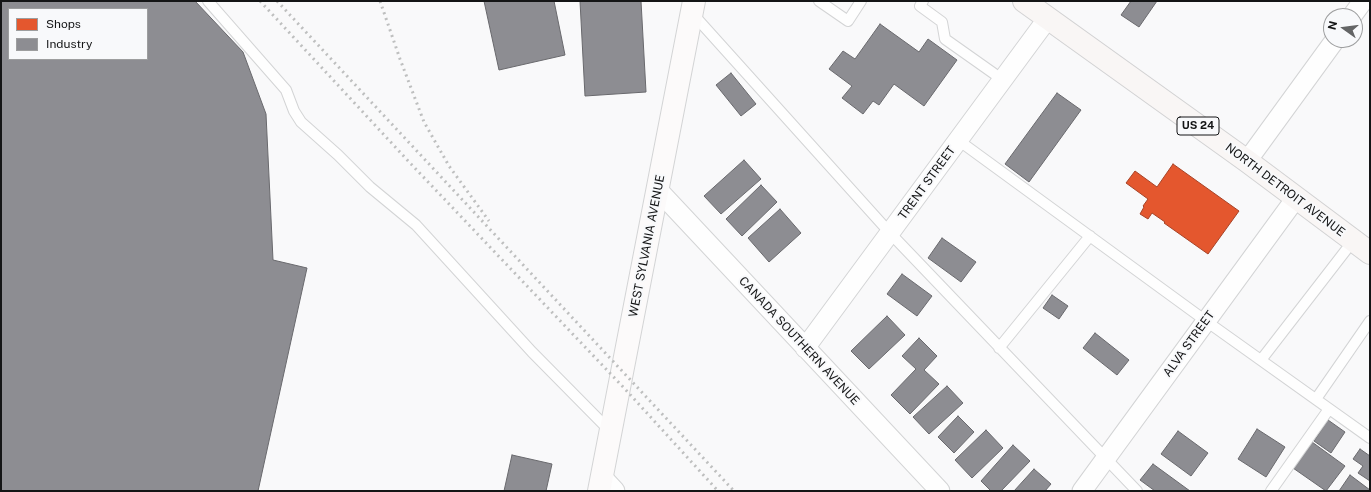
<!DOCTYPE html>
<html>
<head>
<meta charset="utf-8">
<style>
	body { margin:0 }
	#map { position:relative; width:1371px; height:492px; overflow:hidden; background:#f9f9fa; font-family:"Public Sans",sans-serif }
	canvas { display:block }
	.frame { position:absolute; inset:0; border:2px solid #141516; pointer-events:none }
	.legend { position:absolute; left:8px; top:8px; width:140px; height:52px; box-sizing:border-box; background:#f8f9fb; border:1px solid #9d9e9f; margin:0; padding:5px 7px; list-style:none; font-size:12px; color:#141516 }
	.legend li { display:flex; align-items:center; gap:8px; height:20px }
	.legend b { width:20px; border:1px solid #9d9e9f }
	.north { position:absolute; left:1323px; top:8px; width:40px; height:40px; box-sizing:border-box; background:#f8f9fb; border:1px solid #9d9e9f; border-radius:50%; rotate:284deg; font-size:11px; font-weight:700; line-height:16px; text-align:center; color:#141516 }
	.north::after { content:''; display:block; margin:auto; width:14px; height:18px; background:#646566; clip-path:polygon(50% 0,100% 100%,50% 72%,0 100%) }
</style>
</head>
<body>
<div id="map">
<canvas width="1371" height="492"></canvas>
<div class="frame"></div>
<ul class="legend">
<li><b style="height:11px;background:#e4572e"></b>Shops</li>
<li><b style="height:11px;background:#8d8d92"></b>Industry</li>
</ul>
<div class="north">N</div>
</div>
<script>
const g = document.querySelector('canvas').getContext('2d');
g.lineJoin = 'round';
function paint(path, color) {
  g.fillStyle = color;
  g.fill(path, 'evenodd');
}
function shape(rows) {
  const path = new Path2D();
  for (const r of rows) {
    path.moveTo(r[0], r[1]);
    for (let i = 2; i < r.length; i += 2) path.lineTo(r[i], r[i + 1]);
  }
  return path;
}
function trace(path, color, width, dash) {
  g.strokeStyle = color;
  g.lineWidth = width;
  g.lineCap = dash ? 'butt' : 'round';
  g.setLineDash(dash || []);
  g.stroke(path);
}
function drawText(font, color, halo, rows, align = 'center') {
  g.font = font + ' "Public Sans",sans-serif';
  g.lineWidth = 4;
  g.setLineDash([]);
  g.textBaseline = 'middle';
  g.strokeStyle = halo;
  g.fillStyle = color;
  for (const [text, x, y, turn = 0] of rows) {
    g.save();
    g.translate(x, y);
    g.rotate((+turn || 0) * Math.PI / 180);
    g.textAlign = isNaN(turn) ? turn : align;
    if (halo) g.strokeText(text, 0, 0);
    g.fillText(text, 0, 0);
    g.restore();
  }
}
const shops = shape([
	[1173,164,1239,211,1208,254,1164,223,1165,222,1152,213,1148,219,1140,214,1144,207,1143,206,1148,199,1126,183,1135,171,1157,187,1173,164]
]);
const industry = shape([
	[1,1,195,1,243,52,266,114,273,260,307,268,258,491,1,491,1,1],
	[9,9,147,9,147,59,9,59,9,9],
	[484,1,554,1,565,55,499,70,484,1],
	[580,1,641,1,646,92,585,96,580,1],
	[1131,1,1157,1,1139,27,1121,15,1131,1],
	[880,24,919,52,928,39,957,60,924,106,894,84,879,105,873,101,863,114,842,98,852,86,829,69,843,51,855,59,880,24],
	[731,73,756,104,741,116,716,85,731,73],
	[1057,93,1081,110,1029,182,1005,164,1057,93],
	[744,160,761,179,721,214,704,196,744,160],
	[761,185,777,202,742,236,726,219,761,185],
	[780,209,801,233,769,262,748,238,780,209],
	[942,238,976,262,961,282,928,258,942,238],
	[902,274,932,296,917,316,887,294,902,274],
	[1052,295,1068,306,1059,319,1043,308,1052,295],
	[887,316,905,335,869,369,851,351,887,316],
	[1095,333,1129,360,1117,375,1083,348,1095,333],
	[919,338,937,356,924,370,939,384,910,414,891,395,916,369,902,356,919,338],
	[947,386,963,403,929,434,913,417,947,386],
	[958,416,974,432,954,453,938,437,958,416],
	[1328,420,1345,432,1331,453,1314,441,1328,420],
	[1257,429,1285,447,1266,477,1238,459,1257,429],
	[986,430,1003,448,972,478,955,460,986,430],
	[1178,431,1208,453,1191,476,1161,454,1178,431],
	[1312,442,1345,466,1326,491,1293,468,1312,442],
	[1013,445,1030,461,1001,491,991,491,981,481,1013,445],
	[1360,449,1370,456,1370,481,1358,473,1363,466,1353,459,1360,449],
	[512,455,552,464,546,491,504,491,512,455],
	[1153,464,1190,491,1155,491,1140,480,1153,464],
	[1034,469,1051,484,1045,491,1014,491,1034,469],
	[1350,475,1370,490,1370,491,1339,491,1350,475]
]);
const lane = shape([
	[208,1,286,90,294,111,301,122,338,155,370,187,416,225,532,352,611,432],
	[819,1,848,21,861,1],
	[923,1,920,6,942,22,945,39,1003,80],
	[692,13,890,233,1137,491],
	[958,140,1206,321,1370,438],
	[999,348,1090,236],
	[1261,360,1353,241],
	[1316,399,1370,321],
	[1271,491,1329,409]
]);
const street = shape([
	[1352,16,1363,1],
	[1247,161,1335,40],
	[658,190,940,491],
	[805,348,1048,18],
	[602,477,615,491],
	[1082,491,1296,198]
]);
const secondary = shape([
	[599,491,694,1]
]);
const primary = shape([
	[1024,1,1247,161,1370,253]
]);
const rail = shape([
	[260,1,411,164,625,389,718,491],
	[277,1,734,491],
	[380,1,400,59,424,122,449,166,489,221]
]);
const shields = [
	[1198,126,42]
];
const shieldNames = [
	["US 24",1198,126]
];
const streetNames = [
	["TRENT STREET",927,183,-54],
	["NORTH DETROIT AVENUE",1285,190,37],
	["WEST SYLVANIA AVENUE",647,246,-79],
	["CANADA SOUTHERN AVENUE",799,341,47],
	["ALVA STREET",1189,344,-54]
];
paint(shops, '#e4572e');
trace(shops, '#a64327', 1);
paint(industry, '#8d8d92');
trace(industry, '#69696d', 1);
trace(lane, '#d3d4d5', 12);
trace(street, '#d3d4d5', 21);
trace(secondary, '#d3d4d5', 24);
trace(primary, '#d2d2d3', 24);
trace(lane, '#fefefe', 10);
trace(street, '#fefefe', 19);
trace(secondary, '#fcfafa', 22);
trace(primary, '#f9f6f5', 22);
trace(rail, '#bebfbf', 3, [2, 4]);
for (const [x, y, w] of shields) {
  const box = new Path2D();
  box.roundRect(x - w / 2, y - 9, w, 18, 3);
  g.fillStyle = '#f8f9fb';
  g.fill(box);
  trace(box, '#141516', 1);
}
drawText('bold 11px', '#141516', null, shieldNames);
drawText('12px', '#141516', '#f8f9fb', streetNames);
</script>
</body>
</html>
